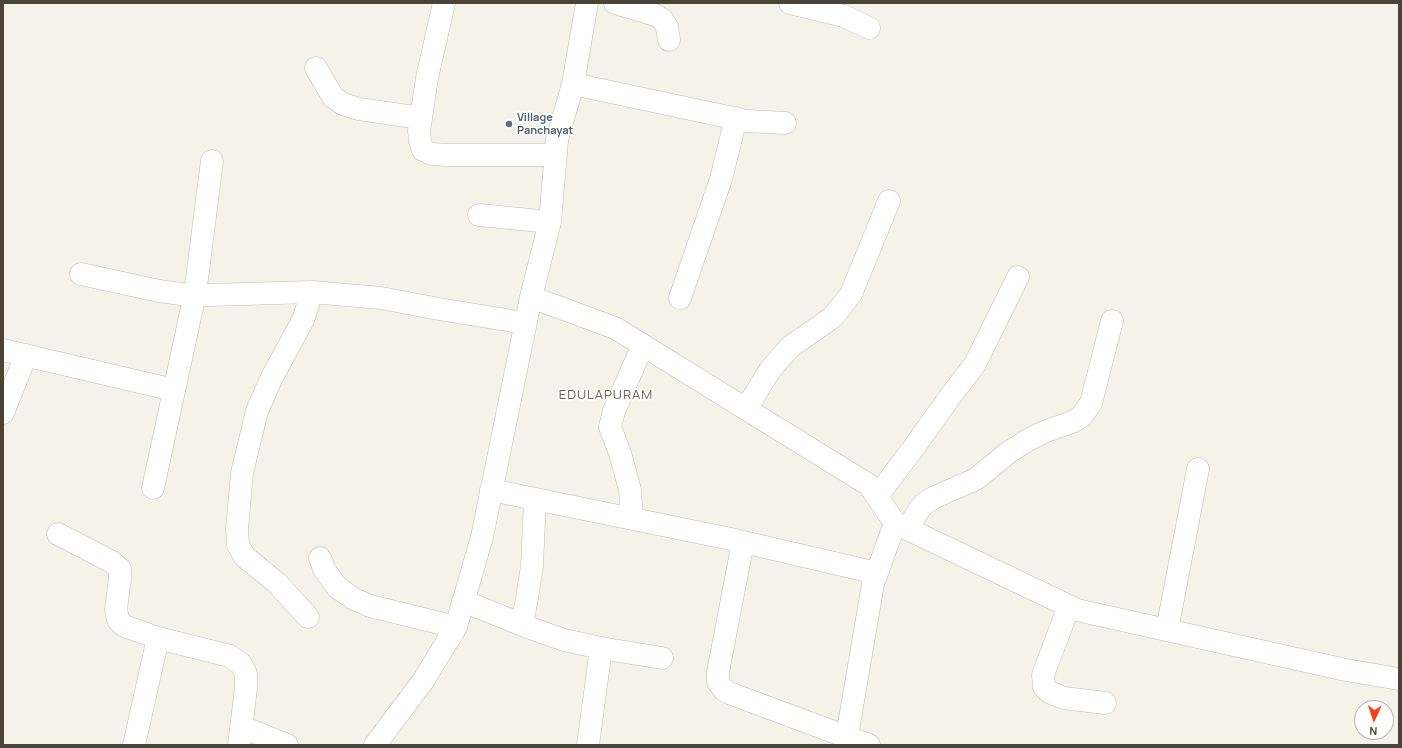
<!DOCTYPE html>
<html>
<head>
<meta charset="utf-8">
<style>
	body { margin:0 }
	#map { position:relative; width:1402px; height:748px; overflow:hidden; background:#f5f2ea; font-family:Manrope,sans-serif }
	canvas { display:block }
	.frame { position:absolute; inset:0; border:4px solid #4a4337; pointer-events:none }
	.north { position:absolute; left:1354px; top:700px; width:40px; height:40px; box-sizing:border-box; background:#fff; border:1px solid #b7b4af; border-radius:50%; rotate:183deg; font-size:11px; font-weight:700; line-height:16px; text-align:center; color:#4a4337 }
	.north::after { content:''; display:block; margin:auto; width:14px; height:18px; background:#ff3d17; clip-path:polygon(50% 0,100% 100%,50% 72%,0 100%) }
</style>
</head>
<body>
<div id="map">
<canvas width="1402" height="748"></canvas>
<div class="frame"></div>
<div class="north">N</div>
</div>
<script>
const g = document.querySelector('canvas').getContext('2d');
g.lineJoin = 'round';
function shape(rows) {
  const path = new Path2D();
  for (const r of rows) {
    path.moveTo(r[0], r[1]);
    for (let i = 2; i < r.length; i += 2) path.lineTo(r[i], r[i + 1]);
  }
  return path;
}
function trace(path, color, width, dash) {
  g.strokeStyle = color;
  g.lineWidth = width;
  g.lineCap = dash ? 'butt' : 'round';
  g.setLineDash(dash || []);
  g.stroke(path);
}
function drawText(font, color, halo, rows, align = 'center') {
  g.font = font + ' Manrope,sans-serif';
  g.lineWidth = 3;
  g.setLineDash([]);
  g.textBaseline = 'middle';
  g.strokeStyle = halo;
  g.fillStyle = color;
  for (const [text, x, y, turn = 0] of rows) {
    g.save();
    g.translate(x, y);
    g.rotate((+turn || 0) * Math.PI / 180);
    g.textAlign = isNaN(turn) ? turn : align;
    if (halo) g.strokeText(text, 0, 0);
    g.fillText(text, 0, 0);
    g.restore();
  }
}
const minor = shape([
	[444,3,427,78,419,131,420,141,423,150,432,154,447,155,556,155],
	[587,3,573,84,557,140,550,222,531,297,615,328,869,485,895,523,1077,610,1346,670,1399,679],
	[615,3,655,15,662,19,667,27,669,40],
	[790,3,844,16,869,28],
	[316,68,333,97,343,104,359,109,421,118],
	[573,84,747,121,785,123],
	[479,215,550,222],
	[81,274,159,291,181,294,210,295,312,292,381,298,439,309,525,323],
	[680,298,721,179,736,118],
	[3,350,174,390],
	[746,409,770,370,790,347,833,317,851,294,889,201],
	[3,413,26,355],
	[153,488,195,294,212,161],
	[491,490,726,538,877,573],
	[877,496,912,450,952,394,975,364,1018,277],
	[632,518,630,490,620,453,610,427,614,411,643,345],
	[908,529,918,511,924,504,933,498,976,479,1009,452,1028,440,1044,432,1072,422,1081,417,1091,403,1112,321],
	[58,534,112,562,120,569,120,578,116,609,118,620,124,626,158,638,230,656,241,664,246,674,246,688,239,745],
	[743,542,718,672,718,682,724,690,729,693,869,745],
	[320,558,325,571,338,588,354,599,370,606,456,627],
	[463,601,530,628,564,640,601,648,662,658],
	[1069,606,1043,675,1044,687,1049,692,1064,698,1105,703],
	[308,617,277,583,245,557,238,545,237,529,242,473,257,411,272,377,303,320,312,292],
	[522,625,527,598,532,566,535,499],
	[1167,630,1198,469],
	[242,727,287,745],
	[847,736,873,584,895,523],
	[134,745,158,638],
	[375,745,423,681,456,627,482,537,531,297],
	[588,745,601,648]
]);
const markers = [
	[509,124,4,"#5c6f8a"]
];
const serviceNames = [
	["Village",517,118],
	["Panchayat",517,131]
];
const quarterNames = [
	["EDULAPURAM",606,395]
];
trace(minor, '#c2baab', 23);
trace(minor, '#fff', 22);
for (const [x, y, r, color] of markers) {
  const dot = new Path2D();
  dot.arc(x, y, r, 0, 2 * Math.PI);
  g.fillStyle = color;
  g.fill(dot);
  trace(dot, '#fff', 1.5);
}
drawText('bold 11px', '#4e5e75', '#fff', serviceNames, 'left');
g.letterSpacing = '1px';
drawText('13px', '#6d614e', '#fff', quarterNames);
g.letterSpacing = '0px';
</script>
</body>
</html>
